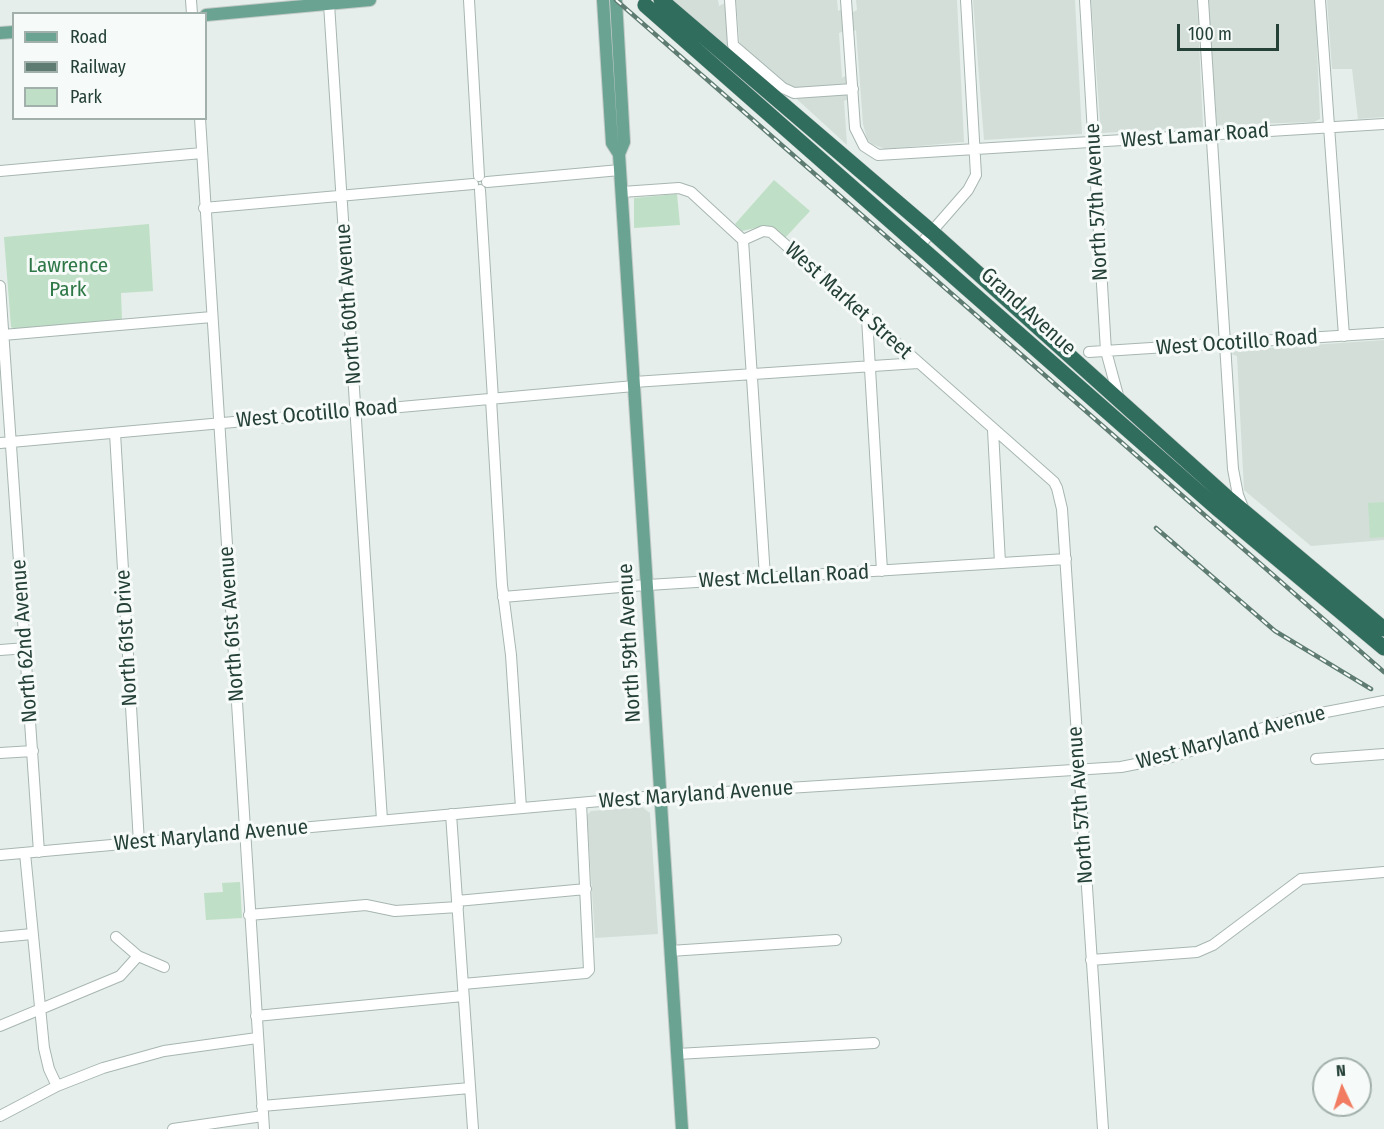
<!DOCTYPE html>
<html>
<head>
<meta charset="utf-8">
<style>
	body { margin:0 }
	#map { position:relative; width:1384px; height:1129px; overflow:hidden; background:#e5eeea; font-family:"Fira Sans Condensed",sans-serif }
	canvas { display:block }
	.legend { position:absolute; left:12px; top:12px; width:195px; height:108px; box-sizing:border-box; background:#f6faf8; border:2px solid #a2b0ab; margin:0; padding:8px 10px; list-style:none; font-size:18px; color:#244037 }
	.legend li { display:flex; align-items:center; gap:12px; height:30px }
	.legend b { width:30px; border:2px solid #a2b0ab }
	.north { position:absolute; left:1312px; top:1057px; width:60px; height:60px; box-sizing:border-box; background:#f6faf8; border:2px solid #a2b0ab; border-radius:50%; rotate:356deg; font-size:16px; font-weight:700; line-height:24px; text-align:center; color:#244037 }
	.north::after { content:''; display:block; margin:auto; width:21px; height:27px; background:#f17c61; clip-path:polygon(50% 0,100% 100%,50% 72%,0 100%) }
	.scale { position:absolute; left:1177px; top:24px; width:102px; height:27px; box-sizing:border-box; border:3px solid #244037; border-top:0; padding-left:8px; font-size:18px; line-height:21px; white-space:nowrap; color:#244037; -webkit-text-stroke:4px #f6faf8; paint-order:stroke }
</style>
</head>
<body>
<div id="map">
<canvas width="1384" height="1129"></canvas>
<ul class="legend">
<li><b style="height:8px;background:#6aa392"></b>Road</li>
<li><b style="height:8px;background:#5f7c72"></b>Railway</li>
<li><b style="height:16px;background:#bfdfc6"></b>Park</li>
</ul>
<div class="north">N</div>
<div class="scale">100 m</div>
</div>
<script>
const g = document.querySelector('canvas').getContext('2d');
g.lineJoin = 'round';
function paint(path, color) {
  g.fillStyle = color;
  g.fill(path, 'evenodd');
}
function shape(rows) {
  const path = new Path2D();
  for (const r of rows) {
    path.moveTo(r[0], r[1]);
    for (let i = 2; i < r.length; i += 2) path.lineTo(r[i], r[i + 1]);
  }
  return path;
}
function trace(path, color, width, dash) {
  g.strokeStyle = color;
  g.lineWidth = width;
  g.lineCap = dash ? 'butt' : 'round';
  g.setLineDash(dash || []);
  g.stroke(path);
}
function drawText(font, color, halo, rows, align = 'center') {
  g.font = font + ' "Fira Sans Condensed",sans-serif';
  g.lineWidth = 6;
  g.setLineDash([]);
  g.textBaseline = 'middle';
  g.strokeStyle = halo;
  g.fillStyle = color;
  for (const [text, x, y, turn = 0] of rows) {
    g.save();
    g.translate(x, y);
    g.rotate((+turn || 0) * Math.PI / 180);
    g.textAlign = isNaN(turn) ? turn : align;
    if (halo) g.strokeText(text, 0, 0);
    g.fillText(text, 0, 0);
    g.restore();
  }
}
const built = shape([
	[671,0,718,0,719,6,725,3,728,48],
	[736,0,837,0,838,11,842,9,844,31,839,33,842,78,847,75,848,99,844,101,847,145,740,47],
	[856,0,957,0,964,142,885,149,872,144,867,139,863,124,856,30,851,32,851,13,857,10],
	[973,0,1075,0,1082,134,984,140],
	[1091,0,1197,0,1203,127,1101,133],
	[1208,0,1315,0,1320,119,1314,122,1217,125],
	[1327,0,1384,0,1384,117,1358,119,1352,69,1332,69],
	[1384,340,1384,540,1311,546,1244,490,1237,356,1231,354,1238,350],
	[642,807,650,813,658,934,595,938,587,815,591,811]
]);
const green = shape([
	[774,180,810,211,785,238,764,226,742,231,735,224],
	[677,194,680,225,634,228,634,198],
	[149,224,153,291,121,293,122,320,15,329,11,327,4,237],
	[1384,502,1384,537,1370,538,1368,503],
	[240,882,242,918,206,920,204,893,223,892,222,883]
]);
const minor = shape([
	[191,0,192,14],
	[469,0,479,176],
	[730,0,733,45,783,88,794,93,853,89],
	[846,0,855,128,864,146,878,155,1384,124],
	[1085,0,1106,351,1119,399],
	[1203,0,1233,469,1238,495,1244,510],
	[1320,0,1344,336],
	[329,4,382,820],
	[200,118,264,1129],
	[0,171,202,153],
	[487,182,620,170],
	[480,190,493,399],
	[622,192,679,188,691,192,743,240,765,577],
	[204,208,473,184],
	[743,240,763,231,771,232,1054,482,1057,488,1062,509,1103,1129],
	[920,245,968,190,976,175,966,0],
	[0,286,39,852],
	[867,318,882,571],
	[3,335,212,317],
	[1089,352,1384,333],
	[634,382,918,363],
	[491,399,502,585,511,655,521,808],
	[993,430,1000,563],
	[115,433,139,843],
	[0,443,634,386],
	[503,597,632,586,1066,559],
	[0,650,27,648],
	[0,753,33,751],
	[1316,759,1384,754],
	[451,814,473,1129],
	[25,853,44,1048,49,1069,57,1086],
	[0,855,645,797,1121,767,1171,757,1295,718,1384,701],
	[457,901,586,889],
	[249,915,366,905,395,911,458,907],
	[0,937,32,934],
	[116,937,138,956,164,967],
	[670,951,836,940],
	[1091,960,1197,952,1213,945,1301,879,1384,872],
	[463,984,586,973,589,970,581,803],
	[256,1016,463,996],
	[0,1026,120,976,138,956],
	[677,1054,874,1043],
	[262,1106,470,1088],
	[0,1116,57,1086,103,1068,164,1051,257,1038],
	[173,1129,263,1116]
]);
const major = shape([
	[603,0,612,143,619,154],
	[616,0,624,142,619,154,682,1129],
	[206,15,370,0],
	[0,33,14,32]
]);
const highway = shape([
	[661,0,932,232,1229,499,1384,629],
	[645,5,1219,510,1384,648]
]);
const rail = shape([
	[616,0,1384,672],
	[1156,528,1275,631,1371,689]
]);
const streetNames = [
	["West Lamar Road",1195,136,-4],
	["North 57th Avenue",1097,202,-93],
	["West Market Street",848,301,42],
	["North 60th Avenue",349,304,-94],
	["Grand Avenue",1028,312,42],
	["West Ocotillo Road",1237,343,-4],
	["West Ocotillo Road",317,414,-5],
	["West McLellan Road",784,577,-3],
	["North 61st Avenue",232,624,-94],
	["North 61st Drive",127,638,-93],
	["North 62nd Avenue",25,641,-94],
	["North 59th Avenue",630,643,-93],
	["West Maryland Avenue",1231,738,-15],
	["West Maryland Avenue",696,795,-4],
	["North 57th Avenue",1081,805,-94],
	["West Maryland Avenue",211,836,-5]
];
const parkNames = [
	["Lawrence",68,266],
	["Park",68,290]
];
paint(built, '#d3ded9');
paint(green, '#bfdfc6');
trace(minor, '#a7b6b1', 12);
trace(major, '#c2cac7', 14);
trace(highway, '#c2cac7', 16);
trace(minor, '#fff', 10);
trace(major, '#6aa392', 12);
trace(highway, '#306d5d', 15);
trace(rail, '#5f7c72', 4.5);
trace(rail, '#f6faf8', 2, [7]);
drawText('21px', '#244037', '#f6faf8', streetNames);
drawText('21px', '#2e7746', '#f6faf8', parkNames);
</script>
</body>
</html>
